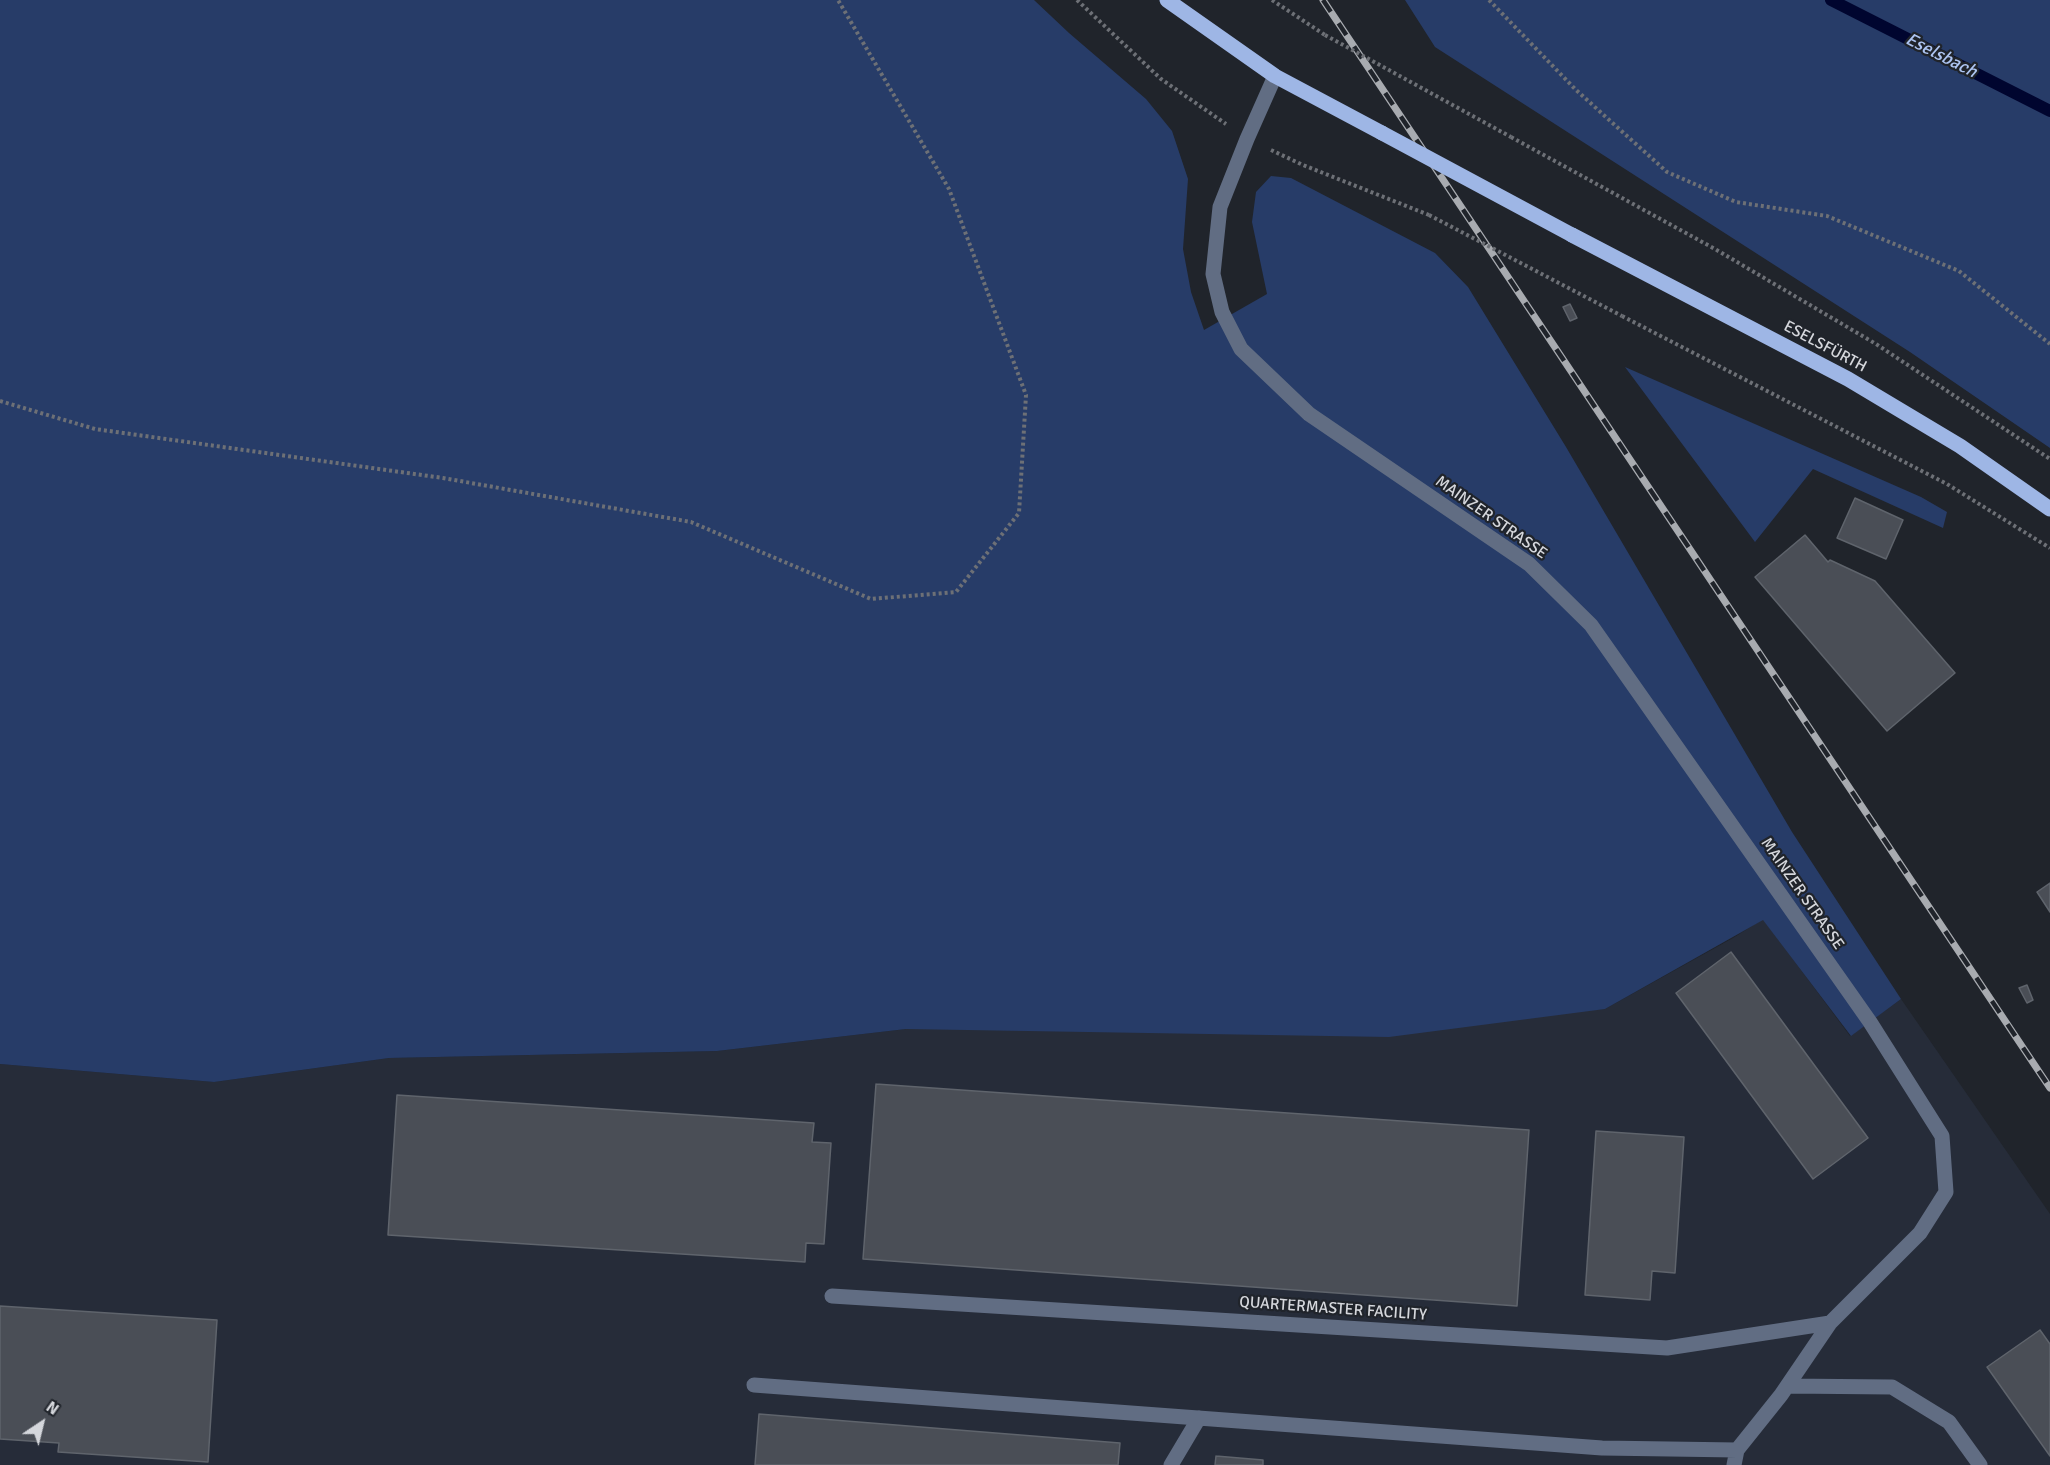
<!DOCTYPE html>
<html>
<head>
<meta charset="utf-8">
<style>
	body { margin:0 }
	#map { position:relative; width:2050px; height:1465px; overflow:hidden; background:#20242b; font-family:Signika,sans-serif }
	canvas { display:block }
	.north { position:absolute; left:12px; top:1393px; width:60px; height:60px; -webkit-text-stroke:4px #20242b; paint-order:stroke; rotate:35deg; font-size:16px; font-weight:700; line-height:24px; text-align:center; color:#d5d7dc }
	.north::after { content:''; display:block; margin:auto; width:21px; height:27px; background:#d5d7dc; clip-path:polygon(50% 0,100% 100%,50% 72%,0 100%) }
</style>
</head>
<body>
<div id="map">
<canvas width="2050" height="1465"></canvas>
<div class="north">N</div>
</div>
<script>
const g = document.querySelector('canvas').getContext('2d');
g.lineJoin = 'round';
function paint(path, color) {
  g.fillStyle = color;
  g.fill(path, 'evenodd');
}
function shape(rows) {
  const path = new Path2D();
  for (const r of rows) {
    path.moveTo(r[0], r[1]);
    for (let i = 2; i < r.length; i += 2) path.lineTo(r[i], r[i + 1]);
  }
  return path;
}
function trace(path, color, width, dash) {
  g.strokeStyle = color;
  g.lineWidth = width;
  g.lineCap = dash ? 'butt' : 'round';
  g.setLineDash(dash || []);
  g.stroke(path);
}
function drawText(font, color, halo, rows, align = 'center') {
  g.font = font + ' Signika,sans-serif';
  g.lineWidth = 4.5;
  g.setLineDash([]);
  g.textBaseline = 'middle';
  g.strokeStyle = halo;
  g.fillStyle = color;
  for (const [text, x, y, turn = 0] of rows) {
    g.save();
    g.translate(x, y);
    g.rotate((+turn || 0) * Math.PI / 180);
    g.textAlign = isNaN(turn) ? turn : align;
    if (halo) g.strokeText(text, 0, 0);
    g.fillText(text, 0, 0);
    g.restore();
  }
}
const built = shape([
	[1763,919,1850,1036,1901,999,2050,1214,2050,1465,0,1465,0,1064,214,1082,389,1058,717,1051,906,1029,1605,1009,1733,938]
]);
const green = shape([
	[0,0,1034,0,1069,33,1146,99,1172,131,1188,179,1183,249,1191,292,1204,330,1267,294,1252,222,1256,192,1271,176,1291,178,1435,253,1468,287,1566,447,1792,832,1901,999,1851,1036,1763,920,1605,1009,1389,1037,906,1029,717,1051,389,1058,214,1082,0,1064],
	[1405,0,2050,0,2050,448,1910,352,1435,47],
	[1625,367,1921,497,1947,512,1943,528,1813,469,1755,542]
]);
const stream = shape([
	[1831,0,2050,111]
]);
const building = shape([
	[1570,304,1577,318,1570,321,1563,307,1570,304],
	[1855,498,1903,520,1886,559,1837,538,1855,498],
	[1805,535,1828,562,1830,560,1875,581,1955,673,1887,731,1755,577,1805,535],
	[2050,883,2050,912,2037,892,2050,883],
	[1731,952,1868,1138,1813,1179,1676,993,1731,952],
	[2027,985,2033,1000,2027,1003,2019,988,2027,985],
	[876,1084,1529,1130,1517,1306,863,1259,876,1084],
	[397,1095,814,1123,812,1142,831,1143,824,1244,806,1243,805,1262,388,1235,397,1095],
	[1596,1131,1684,1137,1675,1273,1652,1271,1650,1300,1585,1295,1596,1131],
	[0,1306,217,1320,208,1462,58,1452,59,1443,0,1439,0,1306],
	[2040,1330,2050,1344,2050,1456,1987,1367,2040,1330],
	[759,1414,1120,1443,1118,1465,755,1465,759,1414],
	[1216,1456,1263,1460,1263,1465,1215,1465,1216,1456]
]);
const path = shape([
	[1077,0,1161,79,1226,124],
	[1272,0,1325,35],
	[1489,0,1576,90,1667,172,1736,202,1827,216,1959,271,2050,344],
	[1511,137,1715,249,1876,344,2050,459],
	[1271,150,1303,165,1429,215],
	[1622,316,1947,484,2050,548],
	[0,401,95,429,443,478,691,522,871,599,956,592,1019,513,1026,395,949,189,838,0]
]);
const minor = shape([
	[832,1296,1667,1348,1830,1323,1920,1233,1946,1192,1942,1136,1870,1022,1591,625,1529,564,1309,414,1241,349,1222,312,1213,274,1220,207,1247,139,1275,76],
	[754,1385,1602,1448,1737,1450],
	[1787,1386,1892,1387,1949,1422,1980,1465],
	[1171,1465,1199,1418],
	[1734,1465,1737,1450,1781,1395,1830,1323]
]);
const major = shape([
	[1167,0,1275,76,1382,133],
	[1572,235,1848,379,1960,446,2050,509]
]);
const rail = shape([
	[1323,0,2050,1088]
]);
const pathBridge = shape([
	[1325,35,1511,137],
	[1429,215,1622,316]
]);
const majorBridge = shape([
	[1382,133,1572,235]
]);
const streetNames = [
	["ESELSFÜRTH",1825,347,28],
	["MAINZER STRASSE",1491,518,35],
	["MAINZER STRASSE",1802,894,55],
	["QUARTERMASTER FACILITY",1333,1309,4]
];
const waterNames = [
	["Eselsbach",1941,56,27]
];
paint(built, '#262c39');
paint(green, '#273c68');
trace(stream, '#00052f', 12);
paint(building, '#4a4e56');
trace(building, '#5f646c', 1.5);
trace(path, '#6d7076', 4, [3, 3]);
trace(minor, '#616d83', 15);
trace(major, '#9eb6e5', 15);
trace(rail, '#a8abb0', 7);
trace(rail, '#20242b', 4.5, [14]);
trace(pathBridge, '#6d7076', 4, [3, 3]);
trace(majorBridge, '#9eb6e5', 15);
drawText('16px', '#d5d7dc', '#20242b', streetNames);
drawText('italic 18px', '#aec5f2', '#20242b', waterNames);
</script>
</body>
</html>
